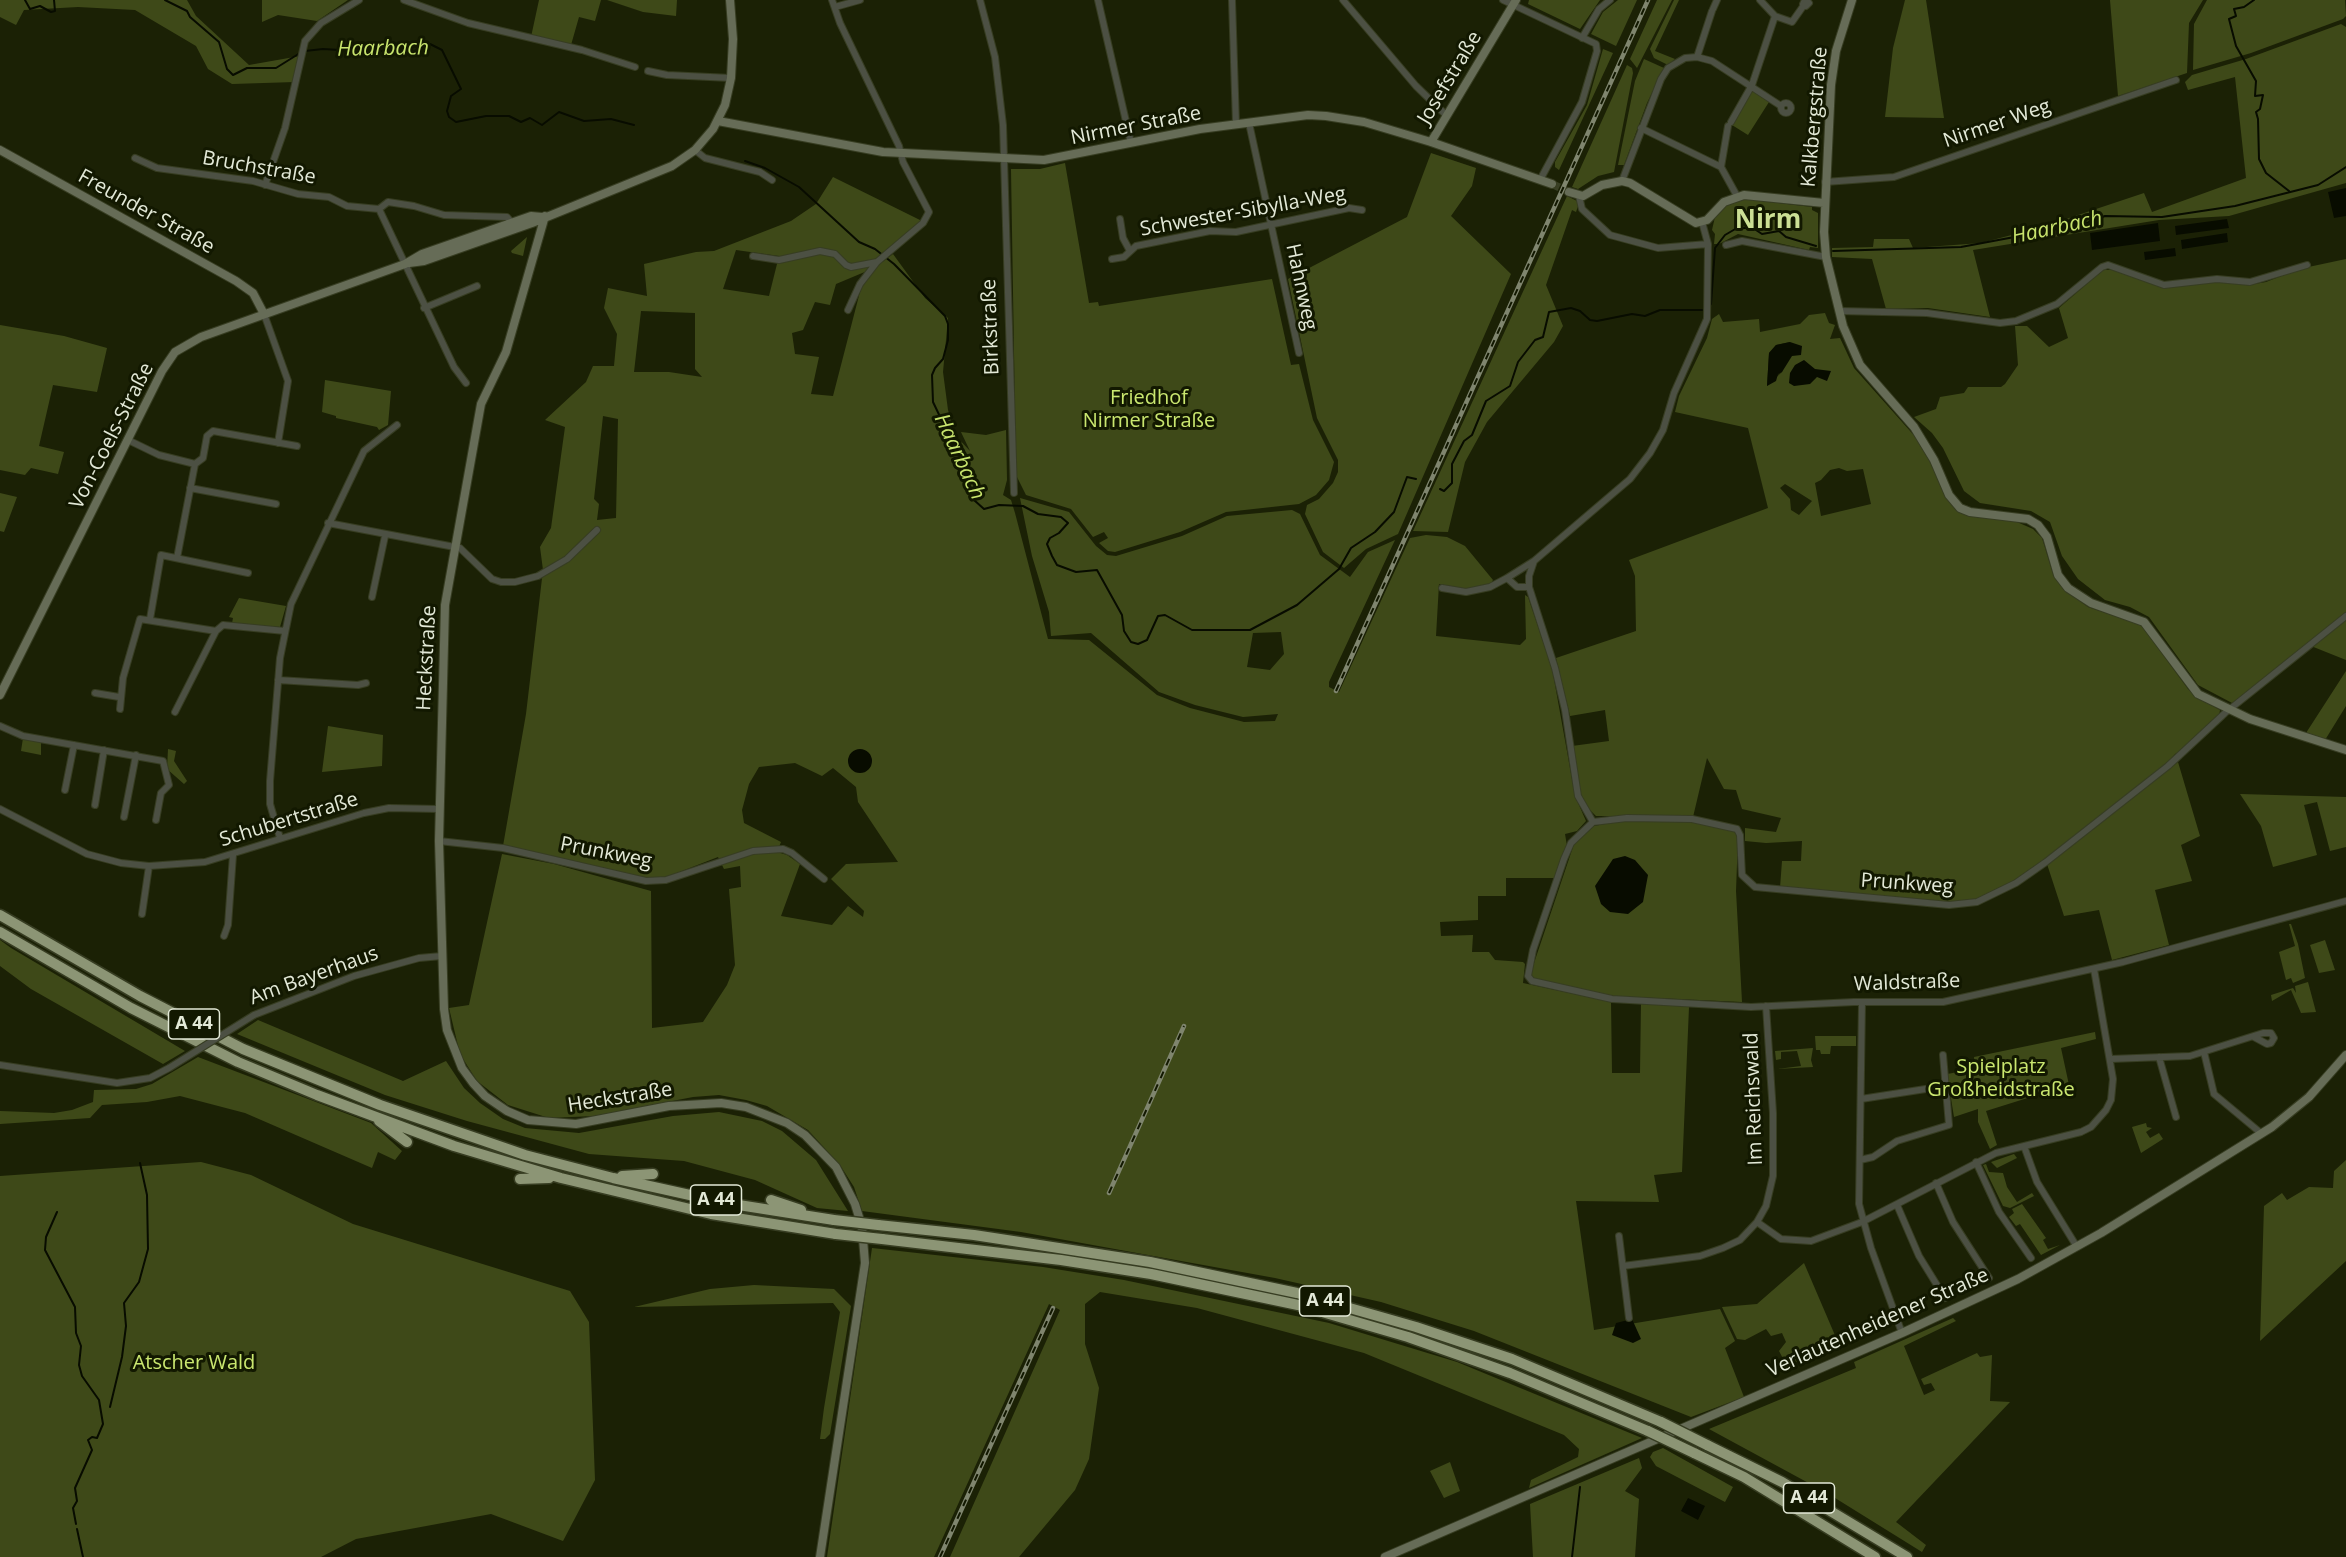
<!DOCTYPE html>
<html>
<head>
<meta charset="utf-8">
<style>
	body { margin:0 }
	canvas { display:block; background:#1b2105 }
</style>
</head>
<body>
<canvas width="2346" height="1557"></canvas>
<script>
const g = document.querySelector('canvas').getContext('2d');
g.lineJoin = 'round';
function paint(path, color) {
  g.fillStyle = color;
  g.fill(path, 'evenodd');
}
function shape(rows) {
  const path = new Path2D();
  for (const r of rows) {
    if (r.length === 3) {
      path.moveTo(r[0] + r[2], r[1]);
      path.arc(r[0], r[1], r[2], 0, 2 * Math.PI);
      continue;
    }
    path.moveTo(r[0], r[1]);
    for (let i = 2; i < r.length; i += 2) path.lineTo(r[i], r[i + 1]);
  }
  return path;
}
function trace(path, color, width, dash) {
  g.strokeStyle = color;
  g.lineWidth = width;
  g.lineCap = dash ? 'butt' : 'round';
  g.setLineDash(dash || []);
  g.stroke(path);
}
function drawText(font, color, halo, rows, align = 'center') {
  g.font = font + ' "Open Sans",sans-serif';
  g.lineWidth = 6;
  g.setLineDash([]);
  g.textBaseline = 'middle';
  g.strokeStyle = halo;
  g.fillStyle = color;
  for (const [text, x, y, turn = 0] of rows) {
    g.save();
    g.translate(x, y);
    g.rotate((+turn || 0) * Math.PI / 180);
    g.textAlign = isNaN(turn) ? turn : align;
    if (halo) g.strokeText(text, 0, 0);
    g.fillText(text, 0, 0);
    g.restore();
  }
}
const green = shape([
	[0,0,187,0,196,16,249,65,300,56,295,82,232,84,208,69,196,46,135,10,78,7,24,10,16,25,0,17],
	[262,0,348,0,317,21,278,15,262,22],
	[539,0,601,0,595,21,579,17,571,45,531,37],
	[607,0,677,0,676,16,643,12],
	[1529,0,1600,0,1580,29,1528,4],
	[1618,0,1637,0,1616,46,1591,34,1603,12],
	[1657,0,1672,0,1637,68,1630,59],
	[1674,0,1679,0,1655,51,1675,59,1668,65,1654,58,1650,49],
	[1905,0,1926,0,1944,118,1885,117,1893,48],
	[2110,0,2203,0,2189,23,2187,73,2118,96],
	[2207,0,2345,0,2346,16,2343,19,2251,53,2193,70,2194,24],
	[2341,24,2346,27,2346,183,2229,216,2159,220,1973,250,1990,317,1928,308,1886,309,1872,259,1832,257,1832,248,1873,247,1874,239,1909,239,1913,248,1981,243,2042,227,2144,193,2152,212,2246,178,2235,77,2188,90,2185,82,2192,75,2246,59],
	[1603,49,1613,53,1559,170,1555,167,1555,162,1587,105],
	[1644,59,1664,68,1647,103,1624,165,1618,165,1635,81],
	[1627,65,1632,68,1633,73,1614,172,1598,176,1578,189,1572,187],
	[1755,91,1769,102,1748,135,1732,125,1751,92],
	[1431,153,1476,168,1472,186,1451,216,1511,274,1398,534,1366,549,1344,568,1323,552,1305,514,1307,505,1319,499,1333,483,1338,472,1338,460,1317,418,1288,279,1407,217],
	[1065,163,1089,303,1098,302,1099,306,1272,279,1291,365,1299,364,1313,420,1334,462,1329,480,1316,495,1299,504,1226,512,1180,532,1115,552,1108,551,1099,543,1108,538,1104,532,1093,537,1071,509,1026,495,1016,475,1011,169,1040,169],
	[833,177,922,221,880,255,867,271,836,284,830,305,815,302,803,330,792,333,795,354,819,357,811,394,833,396,862,284,877,266,893,254,925,298,948,318,943,372,948,410,956,436,970,451,961,432,986,435,1006,430,1007,480,1003,495,1011,500,1015,513,1048,639,1089,640,1157,695,1190,708,1244,722,1275,721,1278,714,1243,717,1195,705,1159,692,1091,633,1051,636,1049,612,1032,556,1020,498,1069,512,1096,546,1107,555,1116,556,1182,536,1227,516,1292,510,1300,514,1320,555,1350,577,1368,552,1395,540,1329,682,1329,687,1339,692,1410,538,1426,535,1447,537,1465,546,1493,580,1490,585,1465,589,1439,584,1436,636,1520,645,1526,639,1525,595,1528,597,1552,668,1575,796,1586,821,1577,831,1565,834,1567,846,1555,878,1506,878,1506,896,1478,896,1478,920,1440,922,1441,936,1473,935,1472,952,1489,952,1495,960,1523,962,1525,964,1523,983,1611,1002,1612,1073,1640,1073,1641,1003,1689,1007,1682,1172,1654,1175,1659,1202,1576,1201,1594,1330,1720,1309,1735,1341,1725,1348,1744,1397,1691,1417,1474,1331,1381,1302,1275,1278,1021,1232,862,1211,854,1187,840,1165,808,1130,767,1106,746,1100,719,1095,693,1097,594,1116,549,1118,508,1105,477,1081,460,1054,449,1008,469,1005,502,854,554,864,651,891,652,1028,703,1022,727,985,735,965,729,889,741,887,740,866,724,869,718,857,664,878,639,877,503,846,526,714,543,570,540,547,551,528,565,427,545,420,586,382,593,366,614,366,617,334,604,308,608,288,647,296,644,264,696,252,714,251,791,221,816,204],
	[736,250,779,256,769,296,723,289],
	[641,311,695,313,695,369,702,377,669,372,634,372],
	[603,416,618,419,616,518,597,520,599,504,594,499],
	[1281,632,1284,654,1270,670,1247,667,1253,633],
	[795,763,822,776,833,768,856,787,858,802,898,862,846,864,831,879,864,911,863,917,848,906,832,925,781,916,800,864,787,855,777,852,781,842,744,823,742,810,749,784,759,767],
	[1567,196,1577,201,1578,206,1576,212,1572,210,1546,285,1563,326,1554,342,1487,422,1465,462,1448,532,1413,531],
	[1745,199,1812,207,1812,210,1818,213,1818,248,1810,247,1809,250,1738,234,1719,244,1714,244,1715,234,1712,230,1715,217,1726,206],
	[527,237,523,256,512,253,511,251],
	[2346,259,2346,614,2234,704,2198,685,2149,617,2130,607,2105,600,2078,579,2062,556,2050,522,2031,511,1980,503,1964,491,1943,448,1932,433,1914,417,1936,409,1940,397,1964,393,1968,387,2001,387,2005,384,2018,365,2015,326,2027,326,2049,347,2068,338,2059,308,2103,270,2113,270,2164,288,2218,282,2249,285,2266,282,2299,269],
	[1825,313,1829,323,1835,325,1830,339,1840,338,1854,368,1919,441,1959,512,2017,522,2033,529,2042,538,2054,577,2066,591,2088,607,2141,625,2188,689,2196,697,2220,710,2219,716,2182,751,2175,754,2167,764,2045,860,1992,895,1972,901,1951,902,1780,888,1782,861,1801,861,1802,841,1766,843,1745,841,1745,828,1776,832,1781,818,1742,809,1736,790,1724,789,1707,758,1693,817,1596,816,1590,810,1580,794,1572,746,1609,741,1605,710,1570,716,1556,658,1636,631,1635,576,1629,560,1768,508,1748,428,1675,412,1679,396,1707,338,1712,319,1719,314,1723,322,1759,319,1760,332,1800,324,1809,315],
	[1790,342,1782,372,1767,386,1769,353,1776,345],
	[1839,468,1847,471,1863,469,1871,504,1821,516,1815,483,1821,480,1830,470],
	[1785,484,1812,501,1799,515,1791,510,1790,499,1780,488],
	[0,325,64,336,107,348,97,392,53,385,39,446,64,452,58,474,31,468,25,475,0,470],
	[325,380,391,391,388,425,379,430,377,427,336,418,336,416,322,412],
	[0,493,17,497,4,532,0,531],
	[239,598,286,606,280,627,232,623,233,618,229,617],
	[2346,618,2346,660,2311,646],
	[2346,671,2346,706,2325,740,2306,733],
	[328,726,383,735,382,766,322,772],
	[23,738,41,741,41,755,21,751],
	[168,749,176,751,174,761,187,781,184,784,167,769],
	[2178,762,2200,836,2181,845,2192,881,2155,890,2169,945,2112,960,2099,910,2064,916,2047,864],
	[2240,794,2346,797,2346,847,2330,851,2317,802,2304,805,2317,855,2273,867,2261,826],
	[1627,820,1693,822,1734,831,1738,836,1736,891,1742,1002,1612,996,1533,979,1530,975,1574,844,1594,826],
	[2289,924,2291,924,2298,944,2305,978,2293,983,2291,978,2286,980,2279,952,2295,946],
	[0,940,11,948,185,1051,163,1064,31,989,0,966],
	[2325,940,2335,970,2319,973,2310,945],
	[2308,982,2316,1012,2301,1013,2291,990,2272,1001,2271,995,2293,988,2296,993,2295,986],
	[258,1020,403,1081,446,1061,464,1088,480,1103,503,1119,525,1128,579,1133,673,1116,719,1112,762,1121,782,1131,816,1160,848,1211,817,1208,755,1180,684,1161,589,1154,467,1121,385,1095,237,1034],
	[2095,1032,2096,1039,2061,1048,2069,1085,1986,1111,1997,1145,1990,1149,1978,1122,1978,1109,1954,1117,1947,1074,1975,1069,1974,1057],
	[1815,1036,1856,1036,1856,1046,1831,1046,1830,1054,1821,1054,1820,1050,1816,1050],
	[1813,1048,1811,1060,1813,1067,1777,1069,1801,1066,1797,1051,1781,1052,1781,1059,1776,1060,1775,1051],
	[198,1057,371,1123,402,1151,395,1160,378,1152,372,1168,245,1113,180,1096,147,1102,102,1105,90,1118,0,1124,0,1111,54,1113,72,1110,93,1102,94,1090,136,1089,152,1084],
	[2146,1123,2147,1127,2152,1128,2146,1132,2150,1138,2159,1133,2163,1139,2141,1153,2132,1127],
	[2014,1154,2017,1158,1997,1168,1991,1162],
	[2346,1160,2346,1261,2260,1341,2264,1206,2282,1193,2287,1200,2309,1187,2333,1188,2334,1171],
	[201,1162,251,1175,353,1224,570,1291,589,1322,595,1480,563,1541,491,1514,356,1539,321,1557,0,1557,0,1176],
	[1986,1164,1989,1172,2003,1173,2007,1187,2017,1202,2032,1193,2034,1196,2010,1208,2003,1206,1983,1165],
	[2022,1204,2046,1238,2043,1240,2048,1249,2060,1245,2041,1255,2020,1224,2016,1226,2009,1217,2014,1213,2012,1209],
	[872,1248,1043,1267,1124,1280,1329,1323,1457,1362,1642,1438,1529,1488,1531,1480,1578,1457,1579,1449,1564,1435,1364,1353,1197,1308,1100,1292,1085,1304,1085,1344,1099,1388,1089,1459,1075,1490,1019,1557,950,1557,1060,1310,1049,1304,934,1557,827,1557],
	[1804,1263,1837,1340,1831,1348,1787,1366,1779,1351,1786,1342,1782,1333,1771,1336,1766,1329,1745,1340,1737,1339,1722,1307,1757,1304],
	[754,1285,834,1289,851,1306,830,1434,825,1439,820,1439,824,1408,840,1312,833,1303,634,1307,710,1289],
	[1953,1318,1956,1321,1904,1346,1924,1395,1935,1390,1931,1383,1924,1385,1921,1379,1977,1353,1980,1357,1992,1355,1990,1401,2010,1402,1896,1522,1926,1545,1922,1552,1827,1493,1709,1429,1856,1368,1854,1362],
	[1663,1448,1733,1487,1725,1502,1656,1466,1650,1457,1653,1452],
	[1639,1458,1642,1468,1625,1491,1639,1499,1635,1557,1533,1557,1530,1504],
	[1450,1462,1460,1491,1444,1498,1430,1471]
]);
const water = shape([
	[2346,188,2346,216,2334,218,2328,192],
	[2227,219,2229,228,2176,235,2175,226],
	[2158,223,2160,241,2092,250,2090,233],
	[2227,233,2228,242,2182,249,2181,240],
	[2175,248,2176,256,2145,260,2144,252],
	[1790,342,1802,346,1801,355,1792,356,1782,372,1778,374,1776,381,1767,386,1769,353,1776,345],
	[1804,360,1815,369,1831,371,1827,381,1817,377,1810,384,1794,386,1789,383,1790,373,1795,365],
	[860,761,12],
	[1625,856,1635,860,1648,875,1643,902,1628,914,1610,912,1601,904,1595,886,1613,859],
	[1632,1319,1641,1339,1633,1343,1612,1335,1616,1323],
	[1688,1498,1705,1506,1698,1520,1681,1511]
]);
const stream = shape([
	[25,0,30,9,40,6,51,12,55,11,54,0],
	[165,0,187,11,190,17,219,42,227,69,233,75,247,68,276,68,300,53],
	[2254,0,2244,7,2234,9,2236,16,2229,19,2236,46,2256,81,2255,96,2263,95,2260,109,2256,112,2258,119,2259,159,2266,173,2289,191],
	[305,51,323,49,374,52,430,44,442,50,461,89,451,96,447,111,449,117,456,122,486,116,509,116,521,122,530,118,542,125,559,112,584,121,611,119,634,125],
	[745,161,765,168,799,187,859,242,875,249,894,264,945,316,948,324,948,340,943,359,935,368,932,375,933,402,944,425,954,435,974,500,984,509,999,505,1023,506,1038,514,1061,517,1068,523,1059,533,1050,538,1047,544,1052,556,1057,565,1076,572,1097,570,1122,615,1124,631,1131,642,1138,644,1147,640,1158,616,1165,615,1192,630,1250,630,1297,605,1339,569,1351,548,1375,532,1394,512,1407,477,1416,479],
	[1833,251,1961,247,2084,224,2105,216,2162,217,2235,206,2318,185,2346,167],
	[1711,304,1715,248,1725,235,1737,228,1753,228,1762,234,1779,231,1786,237,1816,246],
	[1440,489,1444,491,1452,483,1452,464,1464,441,1472,435,1486,401,1510,386,1518,362,1535,340,1543,337,1549,312,1571,308,1580,311,1590,320,1597,321,1632,314,1645,316,1660,310,1702,310],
	[57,1212,46,1237,45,1250,75,1307,76,1333,81,1346,79,1365,82,1376,99,1400,103,1424,97,1438,92,1437,88,1440,92,1450,75,1488,77,1501,73,1508,76,1524],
	[110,1407,122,1357,126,1326,124,1303,139,1282,148,1249,147,1195,140,1163],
	[77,1529,83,1557],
	[1572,1557,1580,1487]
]);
const secondaryTunnel = shape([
	[1552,184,1569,192]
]);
const street = shape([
	[404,0,468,23,582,50,635,67],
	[832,0,840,23,899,146,903,162,929,212,923,223,877,262,860,284,848,310],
	[980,0,995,57,1003,125,1014,493],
	[1098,0,1131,143],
	[1232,0,1236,124],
	[1343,0,1416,86,1446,115],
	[1503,0,1596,44,1597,51,1582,102,1540,180],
	[1760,0,1775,16,1792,22,1804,5],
	[1805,0,1803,4,1806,6,1809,3,1806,0],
	[835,7,860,0],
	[1713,9,1717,0],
	[1582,38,1599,9,1610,0],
	[1697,57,1712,11],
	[648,71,667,75,731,78],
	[1786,108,5],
	[1731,122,1752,85,1775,16],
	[1249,123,1299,353],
	[1641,128,1721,167,1737,196],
	[695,150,705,158,760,172,772,180],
	[135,158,157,168,253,181,298,194,329,197,347,206,379,209,388,202,414,206,444,215,507,217,513,224],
	[1721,167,1728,126],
	[1622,181,1661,79,1668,68,1685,58,1697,57,1712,61,1781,106],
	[1825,182,1894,177,2176,80],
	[265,185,285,128,305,41,321,23,359,0],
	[1579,196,1582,209,1610,235,1658,248,1708,244],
	[379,209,454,367,466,383],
	[1120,219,1123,238,1130,251],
	[1726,245,1742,241,1826,257],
	[753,256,779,260,820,251,835,254,846,265,851,267,877,262],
	[1112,259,1124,257,1136,246,1210,231,1236,232,1349,208,1362,210],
	[424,308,477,286],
	[1839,311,1927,313,2000,323,2016,321,2057,304,2102,267,2108,265,2164,285,2217,279,2250,282,2307,265],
	[264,314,288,381,278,443],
	[128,440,159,455,195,464,177,558],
	[195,464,203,458,207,436,213,431,297,446],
	[190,488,276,504],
	[328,523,460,548,492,579,501,582,515,582,538,576,567,559,597,530],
	[1534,561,1529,576,1529,587,1555,668,1565,710,1578,796,1593,822],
	[1529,587,1517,587,1507,578,1534,561,1630,479,1650,453,1663,430,1674,393,1707,319,1708,244,1702,222],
	[1442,588,1466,592,1490,587,1507,578],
	[372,597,385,536],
	[2346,616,2225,713,2168,766,2046,862,2016,883,1977,902,1949,905,1755,887,1742,875,1740,835,1737,829,1692,819,1627,818,1593,822,1571,843,1564,859,1533,950,1528,976,1532,981,1612,999,1751,1007,1854,1002,1943,1002,2123,962,2346,901],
	[150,619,161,555,248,573],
	[278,680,358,685,366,683],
	[95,693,119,697],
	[120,709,123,678,140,619,216,631,223,625,285,631],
	[175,712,216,631],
	[0,726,23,736,163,761,169,785,161,793,156,820],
	[65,790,74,745],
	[95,805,104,750],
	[0,809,87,854,121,863,149,866,205,862,364,813,389,808,439,809],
	[124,817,136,755],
	[280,838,270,804,270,781,280,658,291,604,364,451,397,425],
	[439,841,503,848,646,881,666,880,753,851,783,849,792,853,824,879],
	[142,914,149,866],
	[224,936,228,925,233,855],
	[1862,1002,1859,1204,1871,1248,1902,1333],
	[254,1015,354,976,419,958,442,956],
	[2204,1052,2214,1094,2262,1134],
	[2159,1057,2176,1117],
	[2110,1059,2190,1056,2263,1033,2271,1033,2274,1038,2271,1043,2267,1044,2254,1037],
	[0,1065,117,1083,150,1078,169,1068],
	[1861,1099,1945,1086],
	[2024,1146,2037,1182,2077,1247],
	[1860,1160,1873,1157,1897,1141,1949,1125,1943,1055],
	[1976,1162,1999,1212,2031,1258],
	[1936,1183,1953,1222,1989,1278],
	[1897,1205,1919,1256,1945,1298],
	[1757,1222,1781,1239,1811,1241,1862,1222,1996,1153,2081,1132,2091,1127,2106,1110,2111,1100,2113,1079,2094,969],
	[1619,1236,1629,1318],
	[1623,1266,1700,1256,1723,1248,1740,1240,1757,1222,1766,1206,1773,1176,1773,1113,1766,1006]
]);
const secondary = shape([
	[1852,0,1836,51,1831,85,1824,232,1826,257,1843,326,1860,365,1914,427,1934,460,1949,495,1960,508,1970,512,2028,519,2038,525,2047,537,2058,575,2068,588,2091,603,2144,622,2198,694,2250,719,2346,750],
	[718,121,883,152,1044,160,1200,129,1308,115,1326,116,1364,122,1431,142,1552,184],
	[1431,142,1516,0],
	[0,150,236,281,253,293,264,314],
	[1569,192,1583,196,1602,185,1622,181,1630,183,1696,223,1707,220,1724,202,1744,195,1824,203],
	[545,216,506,352,481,404,445,605,439,841,444,1009,447,1030,462,1068,473,1083,485,1096,507,1111,528,1120,576,1124,669,1106,721,1103,746,1107,787,1123,805,1135,836,1167,855,1204,862,1227,865,1263,820,1557],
	[409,263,424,261,532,223,672,166,695,150,713,129,725,105,731,78,733,39,730,0],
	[0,695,162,371,175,352,201,337,405,264,422,254,531,216,542,217],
	[1385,1557,1902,1333,2018,1279,2101,1233,2272,1127,2309,1097,2346,1055]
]);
const highway = shape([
	[0,915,140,996,243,1049,380,1105,525,1155,613,1178,726,1203,834,1220],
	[0,932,131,1008,238,1062,317,1095,454,1146,561,1178,711,1214,836,1234],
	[379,1121,407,1142],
	[622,1176,653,1174],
	[520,1179,549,1178],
	[771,1200,801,1210],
	[878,1225,974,1235,1150,1262,1297,1293,1416,1327,1512,1359,1661,1422],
	[882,1239,1061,1260,1151,1274,1298,1305,1408,1337,1510,1373,1648,1431],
	[1707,1445,1782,1482,1907,1557],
	[1694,1453,1744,1477,1875,1557]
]);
const rail = shape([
	[1336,691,1648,0],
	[1109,1193,1184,1026],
	[940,1557,1053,1308]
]);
const streetBridge = shape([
	[169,1068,254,1015]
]);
const highwayBridge = shape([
	[834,1220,878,1225],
	[836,1234,882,1239],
	[1661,1422,1707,1445],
	[1648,1431,1694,1453]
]);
const shields = [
	[194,1024,51],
	[716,1200,51],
	[1325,1301,51],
	[1809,1498,51]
];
const shieldNames = [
	["A 44",194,1024],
	["A 44",716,1200],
	["A 44",1325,1301],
	["A 44",1809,1498]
];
const streetNames = [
	["Josefstraße",1450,78,-59],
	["Kalkbergstraße",1815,117,-85],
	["Nirmer Weg",1997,124,-19],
	["Nirmer Straße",1136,126,-11],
	["Bruchstraße",259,168,10],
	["Freunder Straße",146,212,29],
	["Schwester-Sibylla-Weg",1243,212,-10],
	["Hahnweg",1301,287,78],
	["Birkstraße",991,327,-92],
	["Von-Coels-Straße",112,436,-63],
	["Heckstraße",427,658,-87],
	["Schubertstraße",289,820,-17],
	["Prunkweg",606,853,11],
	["Prunkweg",1907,884,4],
	["Am Bayerhaus",314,976,-20],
	["Waldstraße",1907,983,-2],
	["Heckstraße",620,1098,-9],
	["Im Reichswald",1754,1099,-92],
	["Verlautenheidener Straße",1878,1323,-24]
];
const parkNames = [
	["Friedhof",1149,398],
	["Nirmer Straße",1149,421],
	["Spielplatz",2001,1067],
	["Großheidstraße",2001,1090],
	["Atscher Wald",194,1363]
];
const waterNames = [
	["Haarbach",383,49,-1],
	["Haarbach",2057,228,-12],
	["Haarbach",959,457,65]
];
const districtNames = [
	["Nirm",1768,221]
];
paint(green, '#3e4918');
paint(water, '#080c00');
trace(stream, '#080c00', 2);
trace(secondaryTunnel, '#393f24', 8, [8, 4]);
trace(street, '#373d22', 8);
trace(secondary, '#373d22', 10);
trace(highway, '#373d22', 13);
trace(street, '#4c5043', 6);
trace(secondary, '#666c57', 8);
trace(highway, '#8c9575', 10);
trace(rail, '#7f856e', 4.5);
trace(rail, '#121800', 2, [7]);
trace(streetBridge, '#373d22', 8, []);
trace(highwayBridge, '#373d22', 13, []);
trace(streetBridge, '#4c5043', 6);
trace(highwayBridge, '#8c9575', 10);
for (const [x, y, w] of shields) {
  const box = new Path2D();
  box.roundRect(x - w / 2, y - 15, w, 30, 4.5);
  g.fillStyle = '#121800';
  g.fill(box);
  trace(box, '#e3e9d7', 1.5);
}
drawText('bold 18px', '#e3e9d7', null, shieldNames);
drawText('20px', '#e3e9d7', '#121800', streetNames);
drawText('20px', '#cae76f', '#121800', parkNames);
drawText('italic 21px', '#c8e46d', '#121800', waterNames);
drawText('bold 26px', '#cbdf94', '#121800', districtNames);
</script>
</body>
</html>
